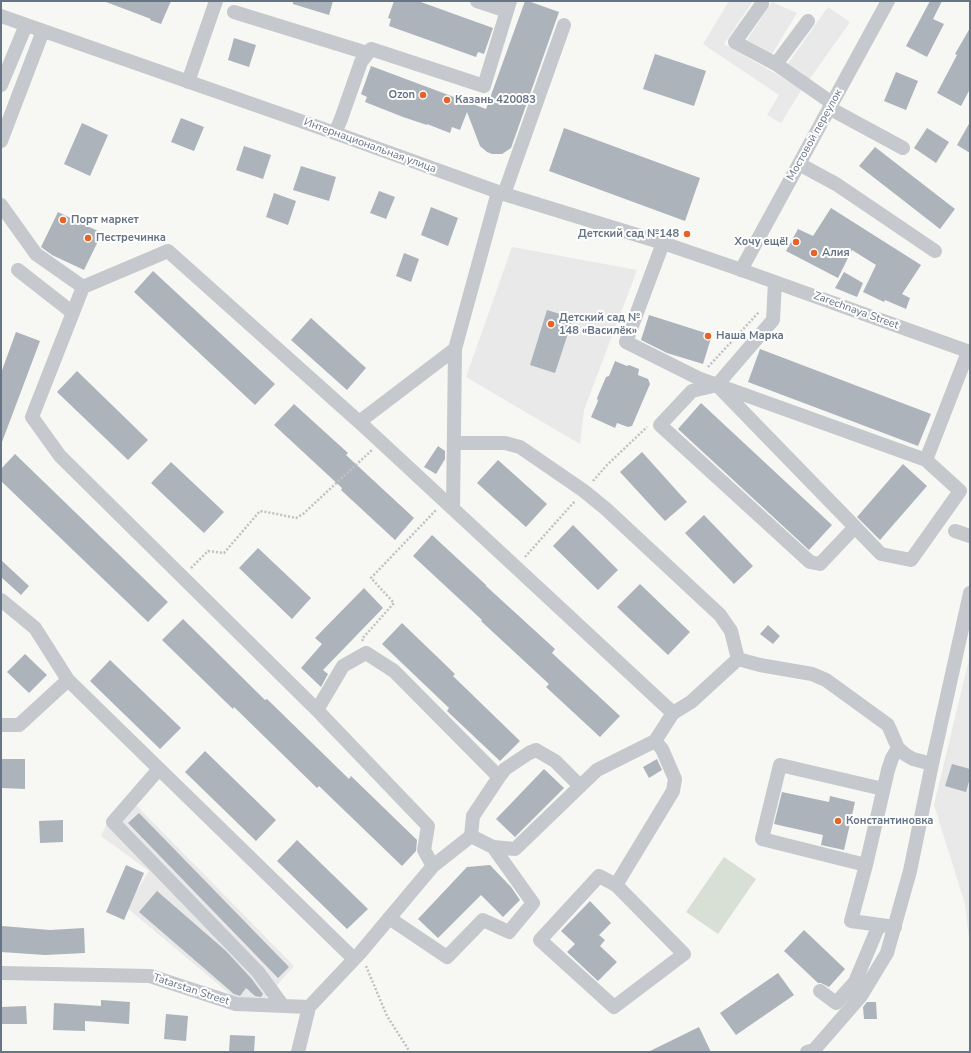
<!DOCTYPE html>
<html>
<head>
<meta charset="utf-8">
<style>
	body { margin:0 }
	#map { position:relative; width:971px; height:1053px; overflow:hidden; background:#f7f7f4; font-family:"Nunito Sans",sans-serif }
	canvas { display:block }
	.frame { position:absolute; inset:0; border:2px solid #667586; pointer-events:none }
</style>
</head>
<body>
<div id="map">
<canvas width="971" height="1053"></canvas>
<div class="frame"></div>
</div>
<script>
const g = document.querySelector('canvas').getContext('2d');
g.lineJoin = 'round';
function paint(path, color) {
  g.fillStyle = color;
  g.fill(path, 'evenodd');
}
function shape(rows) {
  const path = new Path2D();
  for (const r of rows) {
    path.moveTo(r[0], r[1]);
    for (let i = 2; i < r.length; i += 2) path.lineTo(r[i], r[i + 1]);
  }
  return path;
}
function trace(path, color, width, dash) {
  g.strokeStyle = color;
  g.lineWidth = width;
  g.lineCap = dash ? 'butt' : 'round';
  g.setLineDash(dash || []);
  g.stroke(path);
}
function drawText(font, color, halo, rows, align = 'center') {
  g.font = font + ' "Nunito Sans",sans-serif';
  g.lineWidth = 4;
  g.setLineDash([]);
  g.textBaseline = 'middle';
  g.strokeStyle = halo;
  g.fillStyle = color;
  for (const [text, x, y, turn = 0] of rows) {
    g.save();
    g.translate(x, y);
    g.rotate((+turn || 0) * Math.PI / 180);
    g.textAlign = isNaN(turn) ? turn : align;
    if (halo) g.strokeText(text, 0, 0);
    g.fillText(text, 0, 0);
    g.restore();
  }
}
const built = shape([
	[729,1,753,1,724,44,802,89,781,123,767,115,779,95,703,44],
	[772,2,797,13,772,54,747,40],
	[828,7,850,22,809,80,787,65],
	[512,247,637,270,584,410,580,444,466,377],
	[970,655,970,948,965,904,934,805],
	[130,799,294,966,264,1000,237,1000,126,907,149,871,101,836,112,813]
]);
const green = shape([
	[724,857,756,879,718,934,686,912]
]);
const building = shape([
	[106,1,171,1,161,24,150,20,151,19,106,2],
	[293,1,333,1,329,15,293,4],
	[394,1,418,1,493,28,484,54,478,52,476,57,389,26,391,19,388,18],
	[525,1,528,1,559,12,511,148,502,154,492,154,487,152,480,146,467,112,460,130,452,127,450,133,427,124,427,125,403,117,365,102,367,97,361,94,371,66,486,109],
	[930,1,942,1,933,19,944,24,927,57,906,46],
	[970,28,970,89,961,106,937,93,957,55,955,54],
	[234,38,256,45,249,67,228,60],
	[655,54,706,71,694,106,643,89],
	[896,72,918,81,906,110,884,101],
	[181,118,204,127,194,151,171,142],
	[970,122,970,153,957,145],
	[82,123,108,135,90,176,64,164],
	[564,128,700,178,685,221,549,171],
	[927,128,949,142,936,163,914,148],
	[244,146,271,155,263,179,236,170],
	[875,147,955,209,940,229,859,166],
	[301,166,336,177,329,201,293,190],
	[379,191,395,197,386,219,370,213],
	[274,193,296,201,288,225,266,217],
	[431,207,458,218,448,246,421,235],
	[831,208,921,265,902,294,910,298,906,309,885,300,884,302,863,292,876,265,852,250,838,278,786,251,798,229,813,236],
	[58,212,102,233,84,270,52,255,41,247],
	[404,253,419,259,411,282,396,276],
	[153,271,275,384,255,405,134,292],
	[844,272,863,283,857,297,835,288],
	[547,310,573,318,555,373,530,365],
	[649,315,712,335,703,364,667,353,641,340],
	[311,318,366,368,347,390,291,340],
	[16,332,40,341,2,442,1,442,1,373],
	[760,349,931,414,918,446,748,382],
	[615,361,627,366,629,365,639,369,638,375,648,379,650,384,632,426,628,427,617,423,615,428,591,417,598,401,597,398,606,377,609,376],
	[77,371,148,440,128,460,57,392],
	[701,403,832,525,809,550,678,429],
	[294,404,348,453,346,455,414,518,395,540,341,490,342,488,274,425],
	[438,446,445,451,445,459,436,474,424,467],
	[642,452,687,502,665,521,620,472],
	[15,454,168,602,148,622,1,481,1,469],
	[498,460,547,504,526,527,477,483],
	[171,462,224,512,204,533,151,483],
	[903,464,927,486,880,540,857,517],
	[704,515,753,566,734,584,685,533],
	[573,525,618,570,598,590,553,546],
	[432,535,486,585,486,586,555,649,552,653,620,716,600,737,546,687,549,684,481,621,482,620,413,556],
	[258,548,311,598,292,619,239,568],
	[1,560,29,586,21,595,1,577],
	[640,584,690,632,668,655,617,607],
	[364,588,383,608,323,670,328,674,321,687,301,668,322,644,315,638],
	[183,619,265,700,267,699,349,779,351,776,417,840,416,851,402,866,319,786,317,788,234,707,233,709,162,640],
	[402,623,455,674,453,676,520,741,500,761,447,711,449,708,382,644],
	[768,625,780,636,773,644,760,634],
	[25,654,47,675,29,693,7,672],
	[110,660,181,728,160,749,90,681],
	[205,751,276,820,256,841,185,772],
	[2,759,25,759,25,789,2,788],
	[657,759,662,770,649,778,643,767],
	[952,764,970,769,970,778,966,792,945,786],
	[544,769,564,788,515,837,496,819],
	[782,792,829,802,830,796,855,802,844,850,821,845,823,835,774,824],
	[139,813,289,967,278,978,128,823],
	[63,820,63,842,40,843,39,821],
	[297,840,368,909,347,929,277,861],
	[126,865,144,873,124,920,106,912],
	[490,865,511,887,520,900,503,917,481,895,438,938,418,919,467,867],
	[157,891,226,951,251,978,263,994,261,997,255,996,246,988,240,996,234,994,139,912],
	[590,901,611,923,599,935,605,940,600,946,617,962,598,981,567,952,575,944,561,931],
	[2,926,50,930,84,928,85,953,45,955,1,952],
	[804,930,845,969,829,987,821,983,818,983,784,951],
	[778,973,794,995,736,1035,720,1013],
	[101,1000,130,1002,129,1024,85,1021,85,1031,53,1030,54,1003,101,1006],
	[867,1002,876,1002,877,1019,864,1019,863,1007],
	[26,1006,27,1024,1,1024,1,1007],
	[166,1014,188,1016,186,1041,164,1039],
	[699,1027,711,1052,648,1052],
	[230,1035,255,1036,254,1052,229,1052]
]);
const path = shape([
	[708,367,759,312],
	[593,481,607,465,647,427],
	[525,557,575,501],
	[191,568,208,551,224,553,260,511,277,514,296,518,303,514,372,450],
	[363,641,362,639,394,603,371,578,436,510],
	[366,966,387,1016,410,1052]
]);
const minor = shape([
	[477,1,507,11],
	[762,4,735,42,776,64],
	[234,12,367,53],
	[1,16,335,133,504,194,663,243,733,267,970,352],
	[808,21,776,64,832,103],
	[188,82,216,1],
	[1,85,26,25],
	[829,108,903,148],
	[335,133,341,119,361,62,371,49,484,86,510,1],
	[1,141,43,31],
	[799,164,836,184,935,251],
	[504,194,564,25],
	[1,205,36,254,83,287],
	[663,243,626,342,698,378,926,460,968,352],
	[18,270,73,313],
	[741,270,888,1],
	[775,282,773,320,717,385,692,391,660,425,810,562,820,564,855,527],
	[720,388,855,527,881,554,911,560,960,491,926,460],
	[359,422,455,349,498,192],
	[454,443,505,443,520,447,584,491,606,509,720,615,731,631,738,659],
	[453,508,455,349],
	[955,531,970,536],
	[1,600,35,628,68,680,354,959],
	[738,659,760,665,812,674,826,680,888,725,898,748,906,755,913,759,932,764],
	[317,710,343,666,366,653,394,671,499,777],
	[1,725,19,725,68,680],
	[159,769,113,822,258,972,283,1006],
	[471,836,493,847,515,849,597,770,655,741,673,713,691,702,738,659],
	[866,865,762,839,780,765,883,789],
	[433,866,424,850,428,826,317,710,60,456,32,417,83,287,168,251,367,429,673,713],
	[599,876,616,885,684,954,614,1007,540,940,599,876],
	[616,885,673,791,675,779,662,749,655,741],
	[389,918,447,957,483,920,509,932,533,903,493,847],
	[895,927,851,921,866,865,888,770,892,758,898,748],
	[1,973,150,976,236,1004,309,1007],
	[820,991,836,1003,855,982,879,925],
	[298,1052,309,1007,360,953,433,866,471,836,473,816,499,777,505,769,529,753,536,750,555,761,580,786],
	[807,1052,814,1050,861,996,887,953,910,871,932,764,970,593]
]);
const markers = [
	[423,95,4,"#e76225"],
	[447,100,4,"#e76225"],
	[63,220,4,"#e76225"],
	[687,234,4,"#e76225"],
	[88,238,4,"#e76225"],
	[796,242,4,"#e76225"],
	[814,253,4,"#e76225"],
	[551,324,4,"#e76225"],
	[708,336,4,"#e76225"],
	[838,821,4,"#e76225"]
];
const poiNames = [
	["Ozon",415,95,"right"],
	["Казань 420083",455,100],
	["Порт маркет",71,220],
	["Детский сад №148",679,234,"right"],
	["Пестречинка",96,238],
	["Хочу ещё!",788,242,"right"],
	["Алия",822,253],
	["Детский сад №",559,318],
	["148 «Василёк»",559,331],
	["Наша Марка",716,336],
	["Константиновка",846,821]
];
const streetNames = [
	["Мостовой переулок",815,135,-61],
	["Интернациональная улица",370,146,20],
	["Zarechnaya Street",856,311,20],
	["Tatarstan Street",191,990,18]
];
paint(built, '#e8e9e8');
paint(green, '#d8dfd5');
paint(building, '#acb3ba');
trace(path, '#bfc1c3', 2.5, [2, 2]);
trace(minor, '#c5c8cc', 14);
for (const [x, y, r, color] of markers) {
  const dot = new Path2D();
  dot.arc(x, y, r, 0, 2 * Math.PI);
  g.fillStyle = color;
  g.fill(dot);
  trace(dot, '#fff', 1.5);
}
drawText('bold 11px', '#667586', '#fff', poiNames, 'left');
drawText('11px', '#667586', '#fff', streetNames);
</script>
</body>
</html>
